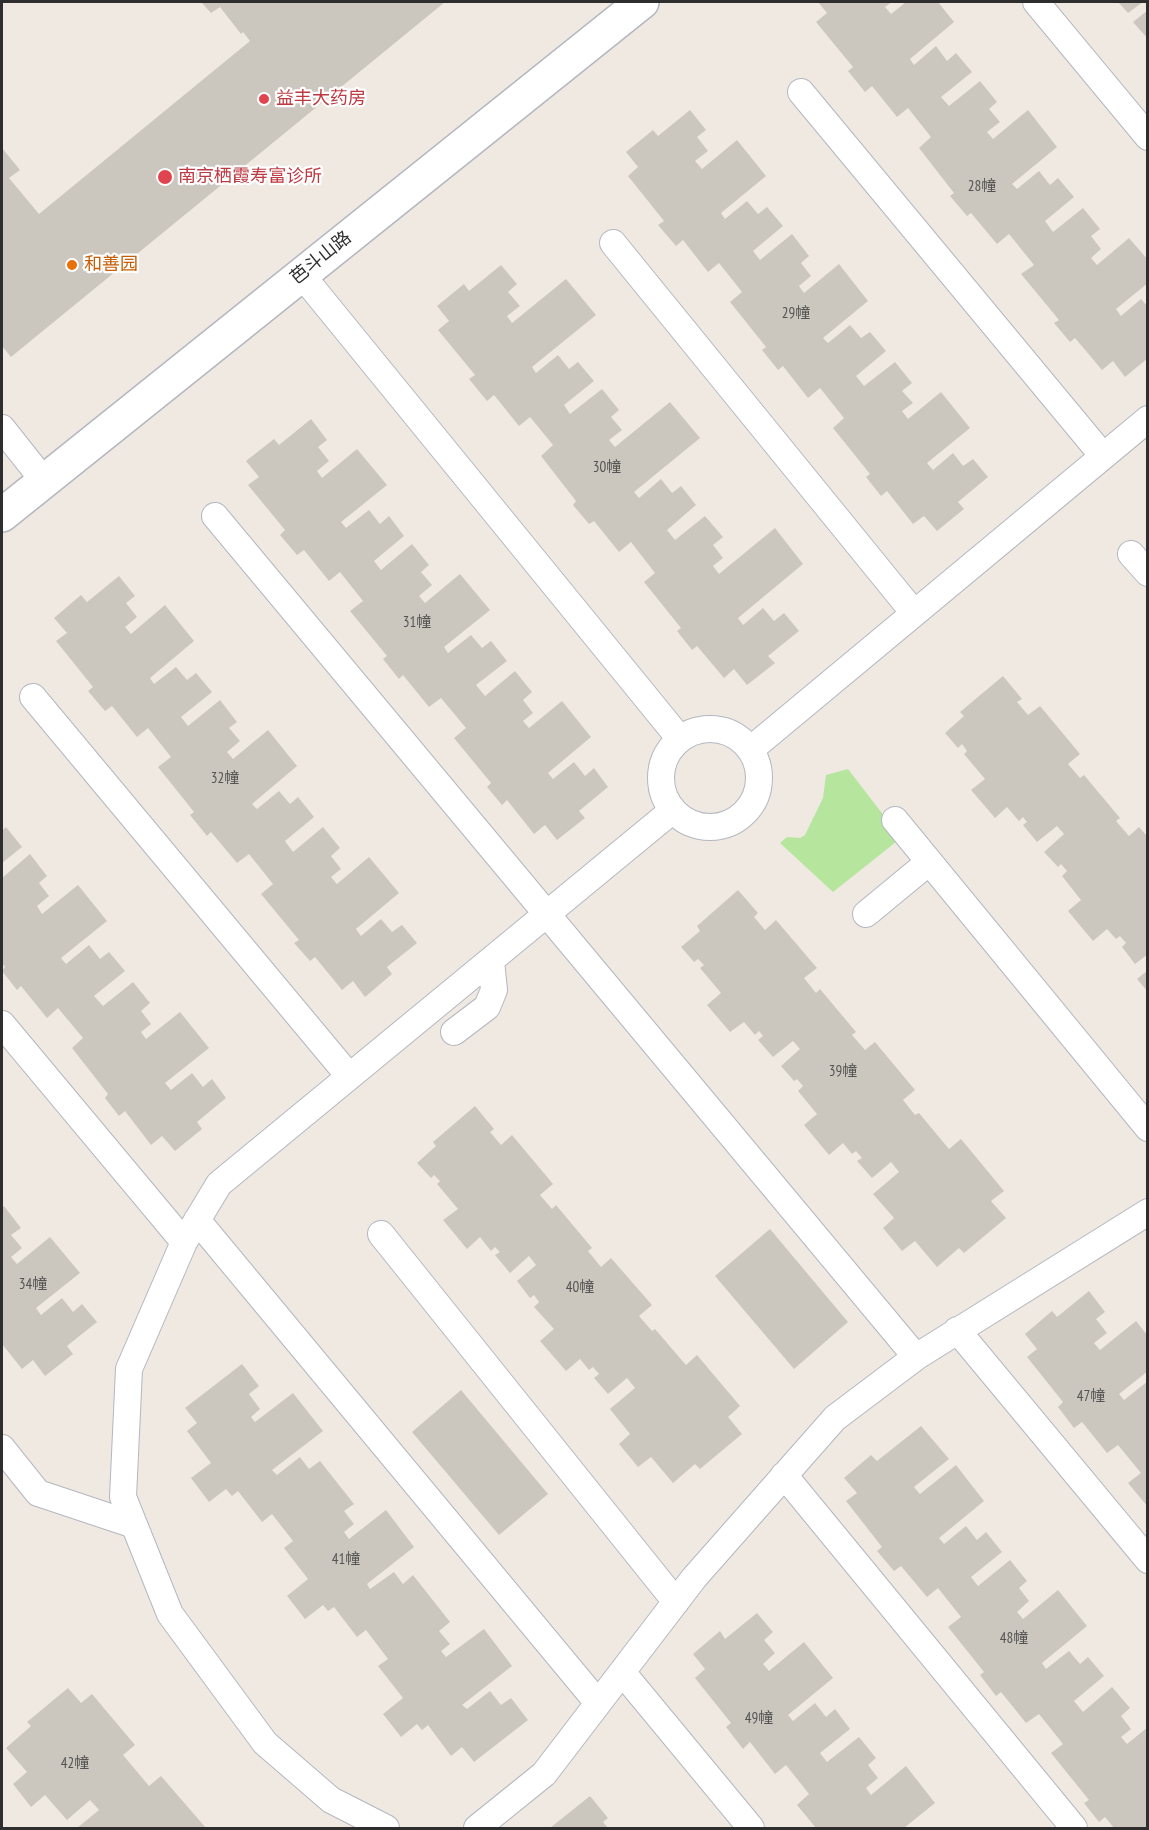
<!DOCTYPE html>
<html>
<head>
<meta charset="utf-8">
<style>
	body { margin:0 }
	#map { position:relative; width:1149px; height:1830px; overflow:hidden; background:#efe9e1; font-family:"PT Sans Narrow",sans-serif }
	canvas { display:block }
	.frame { position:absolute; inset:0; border:3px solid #2e2e2e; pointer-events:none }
</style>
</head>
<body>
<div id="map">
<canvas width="1149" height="1830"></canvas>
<div class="frame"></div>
</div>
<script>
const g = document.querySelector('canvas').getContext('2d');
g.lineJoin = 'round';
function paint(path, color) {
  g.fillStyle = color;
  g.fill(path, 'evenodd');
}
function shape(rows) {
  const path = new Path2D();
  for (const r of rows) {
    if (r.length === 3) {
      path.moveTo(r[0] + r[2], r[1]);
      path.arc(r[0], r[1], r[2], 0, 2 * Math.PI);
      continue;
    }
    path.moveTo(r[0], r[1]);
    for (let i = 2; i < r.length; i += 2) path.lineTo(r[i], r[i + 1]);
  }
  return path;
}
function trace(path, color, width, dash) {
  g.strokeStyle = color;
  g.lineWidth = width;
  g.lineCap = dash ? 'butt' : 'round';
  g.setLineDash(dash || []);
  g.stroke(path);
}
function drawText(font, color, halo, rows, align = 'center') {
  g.font = font + ' "PT Sans Narrow","Noto Sans SC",sans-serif';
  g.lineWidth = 4.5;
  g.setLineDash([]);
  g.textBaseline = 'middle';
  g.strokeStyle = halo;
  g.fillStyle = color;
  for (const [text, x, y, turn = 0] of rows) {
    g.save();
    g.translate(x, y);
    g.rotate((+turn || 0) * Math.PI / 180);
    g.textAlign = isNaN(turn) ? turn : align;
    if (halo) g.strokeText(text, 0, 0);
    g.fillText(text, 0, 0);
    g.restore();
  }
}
const green = shape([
	[848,769,901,838,833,892,780,843,787,837,800,838,805,835,823,798,826,775]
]);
const building = shape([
	[201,2,445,2,11,357,2,346,2,148,20,170,9,178,39,214,250,41,243,32,241,34,220,7,211,13],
	[818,2,892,2,885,7,891,14,906,2,938,2,954,22,910,59,914,65,936,46,947,61,956,53,972,72,941,97,949,106,980,81,997,102,989,109,1000,122,987,132,993,139,1028,110,1057,147,1012,184,1017,189,1039,171,1050,185,1058,178,1074,197,1045,221,1053,232,1083,208,1100,229,1091,236,1101,249,1091,258,1097,265,1129,238,1148,260,1148,283,1116,309,1121,316,1141,299,1148,307,1148,358,1125,377,1113,361,1102,370,1075,338,1070,342,1054,323,1059,320,1021,274,1034,265,1009,234,997,244,971,213,967,216,950,196,954,193,919,148,931,137,908,108,897,117,872,86,865,92,848,71,853,67,816,22,827,13],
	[1118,2,1143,2,1128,13],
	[1148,10,1148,39,1133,22],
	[690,110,706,130,697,137,708,151,695,161,702,169,737,140,766,176,721,213,725,219,747,201,758,214,767,207,783,226,753,251,760,260,792,234,809,256,801,263,811,276,799,286,804,293,839,264,868,301,823,338,828,343,850,325,861,338,870,332,886,351,856,376,864,386,895,362,912,383,902,391,913,403,902,411,908,419,941,392,970,428,927,463,933,470,953,453,963,466,973,459,988,477,958,502,964,509,937,531,924,516,913,524,887,491,881,496,866,477,870,474,833,428,844,418,820,388,808,398,783,366,778,370,762,350,766,347,730,302,742,292,719,263,708,272,683,240,676,246,658,225,664,221,628,176,638,167,626,152,653,130,658,136],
	[501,265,517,284,508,292,520,306,507,316,512,323,566,279,596,315,532,367,536,373,558,355,569,369,578,362,594,381,564,405,570,414,602,389,619,410,611,417,622,430,609,440,615,447,670,402,700,438,634,492,639,498,661,479,672,493,681,486,696,505,667,530,675,540,705,516,723,537,713,545,723,558,713,566,719,574,775,528,803,564,738,618,743,625,763,608,774,621,784,613,799,631,768,656,775,663,747,685,734,669,724,678,697,646,692,650,677,631,681,628,644,582,655,573,631,542,619,552,594,521,589,524,573,505,576,501,541,456,553,445,530,417,519,426,494,395,487,401,469,379,475,375,438,330,449,321,437,306,464,284,469,291],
	[311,419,327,440,318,447,329,461,317,471,322,478,357,449,387,485,341,522,346,528,369,510,380,524,389,516,404,536,374,561,381,570,412,544,429,565,421,572,432,585,419,596,425,603,460,574,490,610,444,647,448,653,471,635,482,648,491,641,507,661,476,685,485,696,515,671,532,692,523,700,533,713,523,721,529,728,562,701,591,737,548,773,553,779,574,762,585,776,594,768,608,787,579,811,585,818,557,840,545,825,534,834,507,800,502,805,487,787,491,783,454,738,466,728,441,698,429,707,403,675,399,679,383,659,387,656,350,611,363,601,340,572,329,581,304,550,297,555,280,535,285,530,248,485,259,477,246,461,274,439,279,445],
	[119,576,135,596,126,603,137,617,125,627,131,634,165,605,194,641,150,678,154,684,176,667,187,680,196,673,212,692,181,717,188,726,220,700,237,722,229,728,240,741,227,752,233,759,268,730,297,766,252,804,257,809,279,791,290,804,298,797,314,817,285,841,293,852,323,827,340,848,331,856,341,869,331,877,337,884,369,857,399,893,356,929,361,936,381,919,392,932,402,925,417,943,387,967,392,974,365,997,353,981,342,990,315,957,310,961,294,943,299,940,261,894,273,884,249,854,237,863,211,832,207,836,190,815,194,812,158,767,171,757,148,728,137,737,112,706,105,711,88,691,93,687,56,641,67,633,54,618,81,595,87,602],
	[1003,676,1022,699,1017,702,1028,715,1040,706,1080,754,1068,764,1080,778,1084,775,1120,818,1116,821,1129,836,1139,827,1148,837,1148,954,1135,964,1122,947,1126,943,1120,936,1116,939,1107,929,1093,941,1068,911,1081,900,1062,876,1067,871,1061,864,1058,867,1044,852,1064,834,1057,826,1037,842,1023,825,1027,822,1023,817,1019,821,1007,807,995,818,971,790,985,779,964,754,967,751,962,744,958,748,945,733,964,716,960,712],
	[6,827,22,847,2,863,2,831],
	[30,854,47,876,39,883,49,896,37,906,42,914,78,885,107,921,61,958,66,964,89,945,100,959,109,952,125,971,94,996,103,1006,133,982,150,1003,141,1011,151,1024,141,1032,146,1039,180,1012,209,1048,165,1083,171,1090,192,1073,203,1087,212,1079,226,1098,197,1122,202,1129,175,1151,162,1136,151,1145,125,1111,119,1116,105,1098,108,1094,72,1048,83,1038,58,1008,47,1018,21,986,17,990,2,971,5,967,2,963,2,878],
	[738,890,758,913,754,917,765,930,776,920,817,968,804,978,816,993,820,989,856,1032,852,1035,865,1050,875,1042,915,1090,903,1100,915,1115,919,1113,949,1149,961,1139,1004,1191,991,1201,1006,1218,964,1253,959,1248,937,1267,915,1241,902,1251,883,1228,894,1218,873,1194,899,1172,891,1162,872,1178,857,1161,862,1158,856,1151,852,1154,843,1143,829,1155,804,1125,817,1114,798,1091,803,1086,797,1079,794,1081,781,1066,800,1049,793,1041,773,1057,758,1040,763,1036,759,1031,755,1035,744,1022,730,1032,707,1005,721,993,700,968,704,965,698,959,694,962,681,947,700,931,697,926],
	[1148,970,1148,992,1137,979],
	[475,1106,494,1129,490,1132,501,1145,512,1135,553,1184,540,1195,552,1209,556,1205,592,1248,588,1251,601,1267,611,1258,652,1305,639,1316,652,1331,655,1329,686,1365,697,1355,740,1406,728,1417,742,1434,700,1469,695,1464,673,1483,651,1457,638,1467,619,1444,630,1434,610,1409,635,1388,627,1378,608,1394,594,1378,599,1374,593,1367,589,1370,580,1359,566,1371,540,1341,554,1329,534,1307,539,1302,534,1295,530,1298,517,1281,536,1265,529,1256,510,1273,495,1255,500,1252,495,1247,491,1251,480,1237,467,1249,443,1220,458,1209,437,1184,440,1181,434,1175,431,1178,417,1163,436,1146,433,1142],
	[4,1206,21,1228,11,1235,22,1248,11,1257,17,1264,50,1237,80,1273,36,1308,41,1315,62,1298,73,1312,82,1304,97,1322,67,1346,73,1354,45,1376,33,1360,22,1369,2,1344,2,1208],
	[770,1229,848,1322,794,1369,715,1276],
	[1089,1291,1105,1312,1096,1319,1107,1333,1094,1343,1100,1350,1136,1321,1148,1336,1148,1371,1119,1394,1124,1400,1148,1381,1148,1507,1128,1483,1141,1473,1118,1445,1107,1453,1082,1422,1074,1428,1058,1407,1063,1402,1027,1357,1037,1349,1025,1334,1052,1311,1057,1317],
	[242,1364,259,1386,249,1394,260,1409,251,1417,255,1422,293,1393,323,1431,272,1470,277,1475,300,1457,309,1469,320,1461,354,1504,344,1511,354,1524,344,1532,349,1539,386,1510,414,1547,367,1584,370,1589,394,1572,403,1584,413,1575,450,1622,439,1631,450,1644,441,1651,446,1657,484,1629,512,1666,462,1705,467,1709,490,1691,501,1705,511,1698,528,1720,474,1762,462,1747,451,1756,428,1725,422,1730,417,1724,401,1737,383,1714,403,1698,378,1666,388,1659,366,1630,357,1637,334,1607,328,1611,323,1605,305,1619,287,1596,308,1579,284,1548,293,1541,272,1514,262,1522,238,1491,232,1496,226,1489,209,1502,191,1478,211,1463,187,1431,197,1423,185,1408],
	[461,1390,548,1494,499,1535,412,1432],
	[921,1426,949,1459,914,1487,920,1494,956,1465,984,1501,939,1538,944,1544,966,1526,977,1540,986,1532,1002,1552,971,1577,978,1586,1010,1560,1027,1581,1019,1588,1029,1601,1017,1612,1023,1619,1058,1590,1087,1626,1042,1663,1046,1669,1069,1651,1080,1664,1088,1657,1104,1676,1074,1701,1083,1712,1112,1687,1130,1708,1121,1716,1131,1729,1121,1737,1127,1744,1148,1727,1148,1787,1146,1789,1148,1791,1148,1828,1114,1828,1105,1817,1099,1822,1084,1803,1089,1800,1051,1753,1063,1744,1039,1714,1026,1723,1001,1692,996,1696,980,1675,984,1672,948,1627,961,1617,938,1588,927,1597,901,1566,894,1571,877,1551,882,1547,846,1501,857,1493,844,1478,871,1455,877,1461],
	[757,1613,773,1632,764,1640,775,1653,763,1664,769,1671,804,1642,833,1678,788,1715,793,1721,815,1703,826,1717,835,1709,850,1729,820,1753,827,1762,859,1737,876,1758,868,1765,878,1778,866,1788,871,1795,906,1766,935,1803,904,1828,816,1828,797,1805,809,1794,786,1765,775,1774,750,1742,743,1749,726,1727,731,1723,695,1678,705,1669,693,1654,720,1631,725,1639],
	[68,1688,81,1703,92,1694,135,1745,123,1755,149,1786,161,1776,206,1828,77,1828,99,1810,90,1800,67,1820,45,1795,31,1807,13,1784,27,1772,6,1748,31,1726,27,1722],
	[590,1796,608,1818,603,1822,608,1828,550,1828]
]);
const service = shape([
	[1036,2,1148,137],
	[801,92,1103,456],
	[613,243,914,613],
	[301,274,680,739],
	[2,428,44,481],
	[215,516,916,1357],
	[1131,554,1148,573],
	[33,697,349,1076],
	[710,778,49],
	[750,750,1148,419],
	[895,820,1148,1128],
	[866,914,929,862],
	[2,1024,184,1242],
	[454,1032,487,1007,494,990,491,961],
	[197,1220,598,1703],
	[381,1234,676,1602],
	[957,1330,1148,1560],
	[2,1448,38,1493,134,1525],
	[784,1475,1074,1828],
	[622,1672,751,1828],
	[386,1828,331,1800,265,1743,170,1614,123,1497,129,1369,184,1242,219,1184,673,810],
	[477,1828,544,1774,694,1578,835,1418,916,1357,1148,1212]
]);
const minor = shape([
	[2,515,642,2]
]);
const markers = [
	[264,99,6,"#e0444e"],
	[165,177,8,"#e0444e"],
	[72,265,6,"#e8710a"]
];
const numberNames = [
	["28幢",982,187],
	["29幢",796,314],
	["30幢",607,468],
	["31幢",417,623],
	["32幢",225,779],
	["39幢",843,1072],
	["34幢",33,1285],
	["40幢",580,1288],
	["47幢",1091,1397],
	["41幢",346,1560],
	["48幢",1014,1639],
	["49幢",759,1719],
	["42幢",75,1764]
];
const healthNames = [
	["益丰大药房",276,99],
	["南京栖霞寿富诊所",178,177]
];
const streetNames = [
	["芭斗山路",321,258,-39]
];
const foodNames = [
	["和善园",84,265]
];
paint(green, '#b6e59e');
paint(building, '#cbc7bf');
trace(service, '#b4b7c1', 28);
trace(minor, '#b4b7c1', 36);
trace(service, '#fff', 26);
trace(minor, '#fff', 33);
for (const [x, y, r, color] of markers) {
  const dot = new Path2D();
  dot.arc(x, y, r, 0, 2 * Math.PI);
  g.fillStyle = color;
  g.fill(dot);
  trace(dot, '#fff', 2);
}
drawText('15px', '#555452', null, numberNames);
drawText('18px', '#be3a42', '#fff', healthNames, 'left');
drawText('18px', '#2e2e2e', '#fff', streetNames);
drawText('18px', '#c56008', '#fff', foodNames, 'left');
</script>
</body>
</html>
